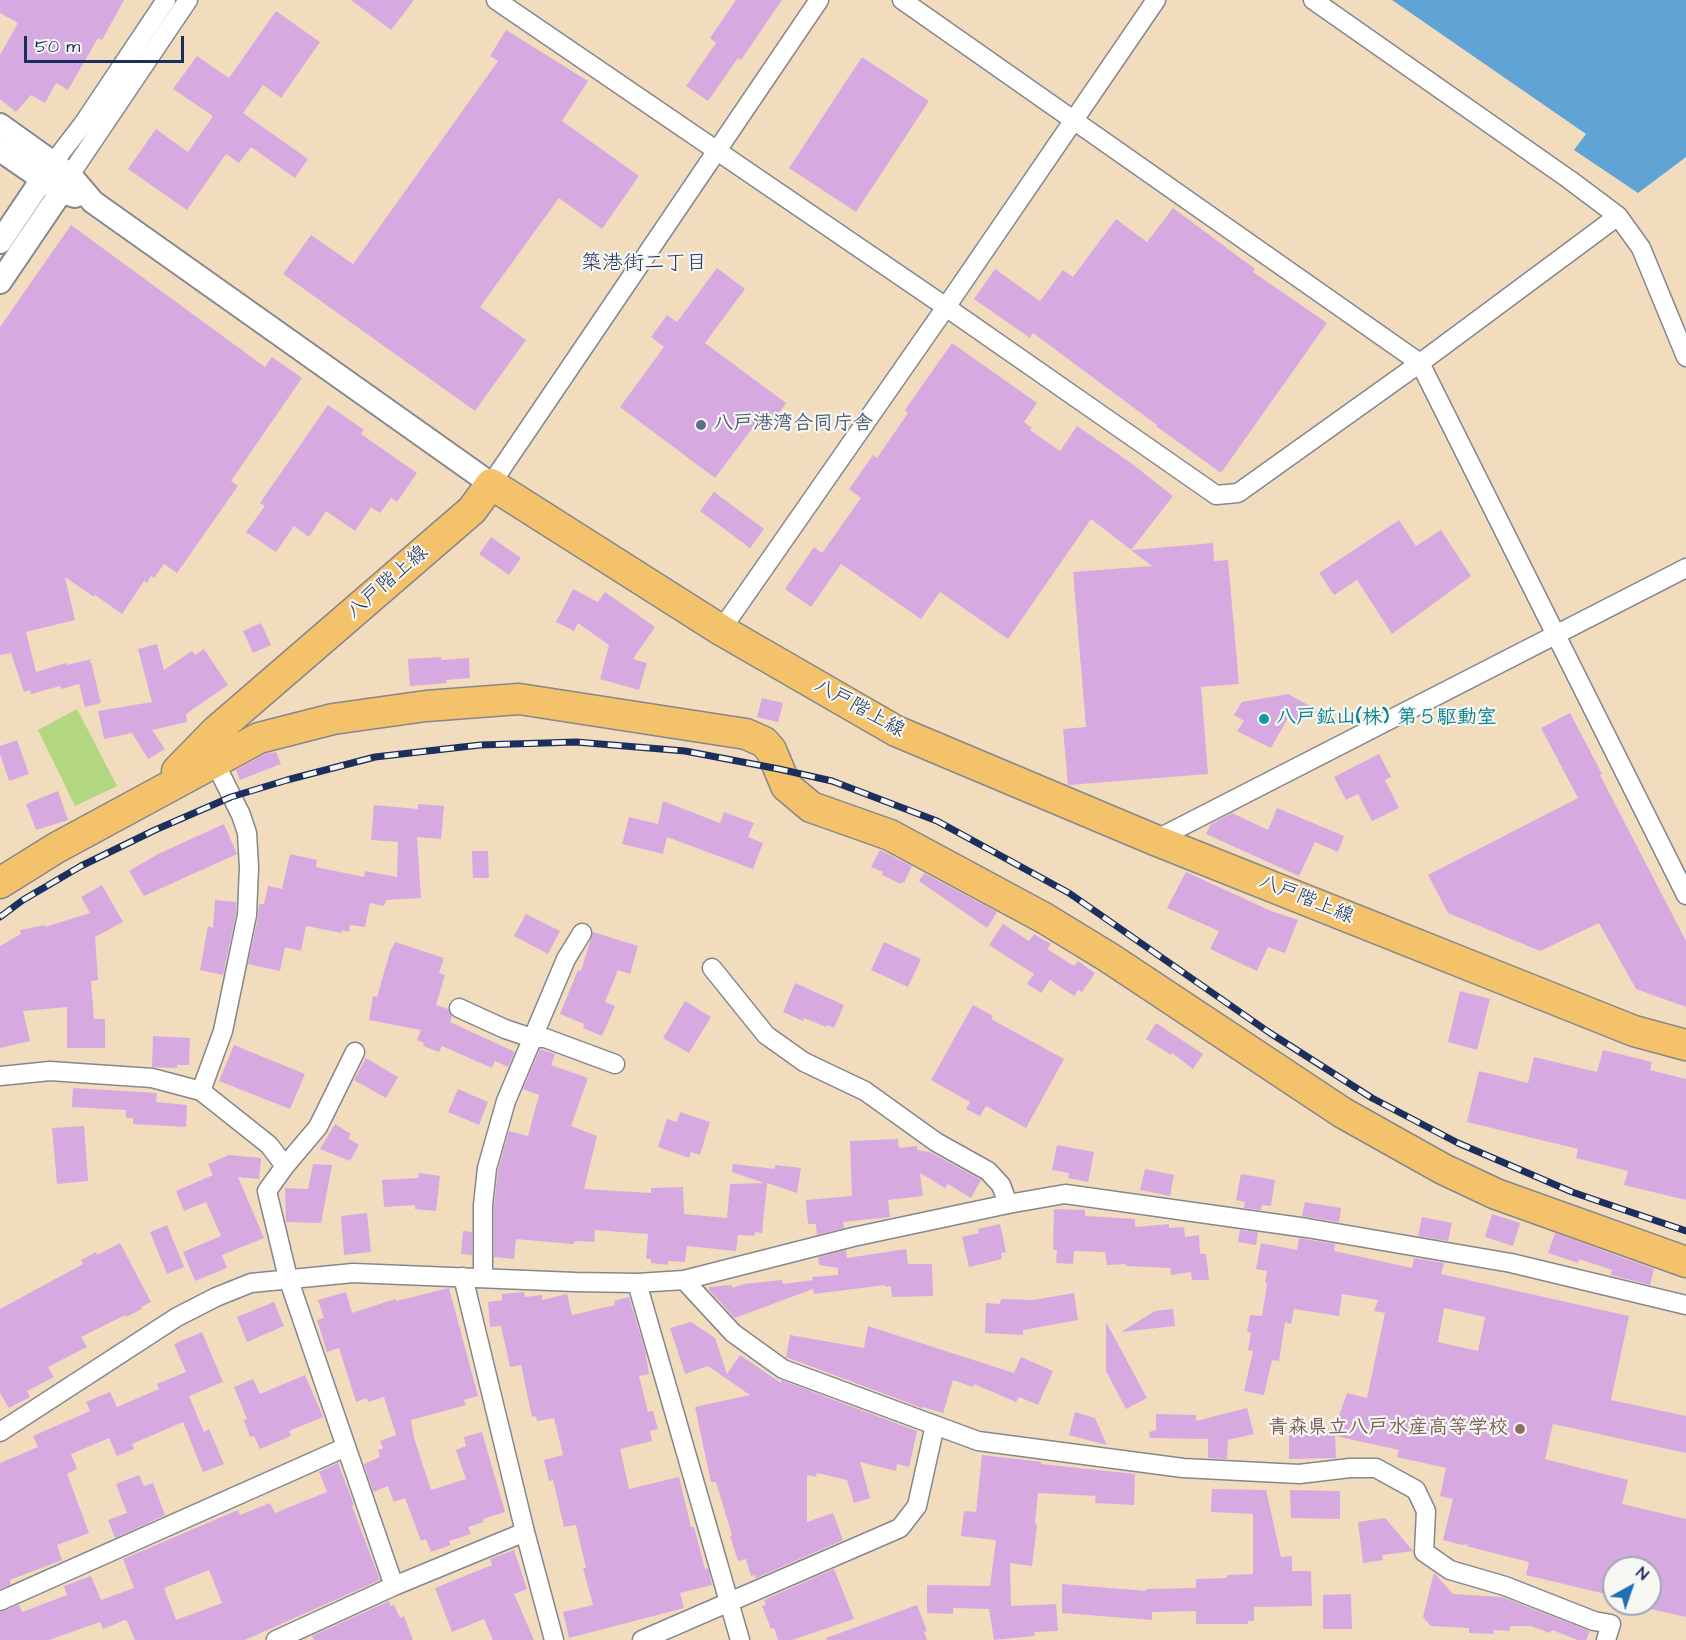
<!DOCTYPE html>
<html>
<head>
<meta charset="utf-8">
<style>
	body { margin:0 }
	#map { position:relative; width:1686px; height:1640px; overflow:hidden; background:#f2dcbe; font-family:"Architects Daughter",sans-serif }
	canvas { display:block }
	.north { position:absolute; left:1602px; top:1556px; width:60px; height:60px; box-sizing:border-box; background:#f6f6f2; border:2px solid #9ea6b7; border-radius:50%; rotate:40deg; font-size:16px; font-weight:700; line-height:24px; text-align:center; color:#1b2f5e }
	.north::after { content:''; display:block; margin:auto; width:21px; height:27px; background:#1f6fb2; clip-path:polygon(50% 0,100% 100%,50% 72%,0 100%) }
	.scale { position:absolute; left:24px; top:36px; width:160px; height:27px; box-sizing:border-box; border:3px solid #1b2f5e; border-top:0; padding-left:8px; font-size:18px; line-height:21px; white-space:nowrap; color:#1b2f5e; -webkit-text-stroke:4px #f6f6f2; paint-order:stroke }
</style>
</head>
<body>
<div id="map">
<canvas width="1686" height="1640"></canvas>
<div class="north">N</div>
<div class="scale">50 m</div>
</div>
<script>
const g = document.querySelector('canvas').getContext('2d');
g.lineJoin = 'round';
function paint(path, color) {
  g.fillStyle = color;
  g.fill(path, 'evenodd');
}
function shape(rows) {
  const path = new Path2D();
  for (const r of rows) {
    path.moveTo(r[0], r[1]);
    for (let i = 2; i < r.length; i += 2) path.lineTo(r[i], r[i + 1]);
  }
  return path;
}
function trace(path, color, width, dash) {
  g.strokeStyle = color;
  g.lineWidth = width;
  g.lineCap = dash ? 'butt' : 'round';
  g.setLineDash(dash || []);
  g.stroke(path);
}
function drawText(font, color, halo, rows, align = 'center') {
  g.font = font + ' "Architects Daughter","Klee One",sans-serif';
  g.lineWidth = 4.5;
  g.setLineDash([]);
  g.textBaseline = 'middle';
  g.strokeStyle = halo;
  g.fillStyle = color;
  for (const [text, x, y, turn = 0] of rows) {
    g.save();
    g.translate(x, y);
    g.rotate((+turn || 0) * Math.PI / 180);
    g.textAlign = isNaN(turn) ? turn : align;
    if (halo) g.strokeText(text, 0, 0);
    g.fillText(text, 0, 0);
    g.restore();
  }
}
const green = shape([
	[77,709,117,786,75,806,38,730]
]);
const water = shape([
	[1392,0,1686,0,1686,157,1638,193,1574,150,1586,134]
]);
const building = shape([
	[0,0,124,0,102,40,98,38,68,90,56,83,45,103,31,95,16,112,0,99,0,55,18,23,0,13],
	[351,0,414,0,391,30],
	[736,0,782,0,741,60,738,58,708,101,686,86,716,43,710,38],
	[276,11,320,42,281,98,263,85,243,113,308,159,295,178,251,147,239,163,226,154,187,210,128,169,156,129,188,152,213,116,173,89,197,56,229,78],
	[506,30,588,81,562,121,639,176,602,229,559,198,480,307,526,340,475,411,283,274,311,235,353,264,498,61,490,56],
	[862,57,929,101,856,212,789,168],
	[1173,208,1255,269,1253,272,1327,323,1221,473,1156,426,1157,425,1033,333,1030,338,974,299,995,269,1040,301,1063,270,1073,277,1116,219,1147,242],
	[71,225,265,367,272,357,302,378,231,481,238,486,177,573,164,564,154,578,151,576,147,583,144,581,122,614,95,595,94,597,65,577,75,620,26,632,36,672,66,663,67,665,92,659,89,662,91,662,101,703,85,707,79,684,61,689,60,686,31,694,30,690,24,692,11,653,0,655,0,327],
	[717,268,745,289,705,343,786,403,770,425,760,418,715,478,620,407,664,347,651,337,667,315,677,322],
	[952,343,1037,403,1024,422,1032,428,1030,430,1060,451,1077,426,1131,463,1173,496,1131,550,1091,519,1008,639,940,592,921,619,841,564,811,607,785,589,814,547,822,553,861,498,849,489,873,455,877,458,908,413,905,410],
	[328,405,364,430,361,434,417,473,397,502,391,498,380,513,371,507,355,531,326,511,309,537,294,526,276,552,246,532,265,506,260,503],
	[714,492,764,529,750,548,700,511],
	[1399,520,1416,546,1441,530,1471,576,1392,634,1357,580,1334,595,1319,573],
	[491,537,521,558,509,575,479,554],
	[1213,543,1214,561,1228,560,1239,684,1201,687,1208,774,1068,785,1063,729,1086,727,1073,572,1152,566,1131,550],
	[573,589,598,602,605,592,655,627,633,659,647,663,639,690,600,679,609,645,578,623,574,631,556,622],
	[261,623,271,645,253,653,243,631],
	[157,644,164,670,192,651,195,655,204,649,228,685,186,714,187,722,152,730,165,749,148,759,132,733,104,739,98,711,152,702,138,649],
	[441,657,441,660,469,658,470,678,446,680,447,683,410,686,408,659],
	[1288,694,1312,707,1300,725,1288,718,1271,748,1237,731,1244,721,1234,715,1242,702],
	[762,698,783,703,778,722,757,717],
	[1570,713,1602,774,1600,775,1686,941,1686,1007,1636,989,1599,923,1540,951,1448,913,1428,875,1578,798,1541,728],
	[17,740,29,774,9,781,0,754,0,746],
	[276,752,281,764,240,780,236,770,265,754],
	[1379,754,1391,777,1385,780,1399,808,1372,821,1358,794,1346,800,1334,777],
	[58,791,68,820,36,830,26,804],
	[663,801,720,823,724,812,754,823,748,837,763,843,753,869,667,837,663,854,622,844,629,817,658,824],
	[418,804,444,806,441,839,417,837,421,898,386,900,384,906,370,903,365,927,350,925,349,932,342,930,342,933,306,926,301,951,285,947,280,971,248,964,258,917,259,904,264,904,268,886,282,889,290,854,317,860,316,867,364,877,365,871,397,877,398,842,371,840,374,805,418,809],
	[1277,808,1344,836,1338,852,1315,842,1299,876,1206,834,1211,824,1232,813,1268,830],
	[224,824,237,854,144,896,129,871,158,854],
	[880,850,912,866,904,883,902,882,901,884,882,875,883,872,871,867],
	[472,851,488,851,489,878,473,878],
	[1186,872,1271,911,1298,920,1285,953,1268,947,1257,971,1210,949,1219,931,1167,908],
	[924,873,997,912,987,928,919,881],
	[102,885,123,922,95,937,98,980,91,981,94,1019,105,1019,105,1048,67,1048,67,1007,23,1011,30,1041,0,1048,0,946,21,934,20,930,45,925,45,927,90,913,81,897],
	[215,900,236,902,236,914,223,975,200,970,208,926,213,928],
	[526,914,560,931,548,954,514,936],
	[1003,924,1029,941,1034,934,1051,944,1047,949,1074,966,1078,961,1095,973,1082,992,1078,990,1074,996,1050,980,1041,993,1027,984,1034,974,989,945],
	[593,932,638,946,630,974,618,970,605,1002,615,1006,602,1036,583,1028,584,1024,560,1014,578,970,581,971],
	[395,942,444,958,439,973,445,975,436,1005,448,1009,452,1016,450,1022,515,1052,508,1067,495,1061,492,1068,442,1046,439,1052,423,1046,424,1043,417,1040,421,1030,369,1020,373,996,377,997,390,952],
	[884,942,921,959,908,987,871,970],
	[795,983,844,1005,834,1028,827,1025,826,1027,804,1018,803,1021,783,1012],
	[1460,991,1490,999,1477,1050,1448,1042],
	[685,1001,711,1017,689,1053,663,1038],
	[973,1005,993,1016,991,1019,1064,1059,1026,1128,986,1106,980,1116,966,1109,970,1102,931,1080],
	[1156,1023,1203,1054,1193,1069,1172,1053,1171,1055,1146,1039],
	[153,1036,190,1038,189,1065,177,1065,177,1068,152,1067],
	[234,1045,305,1074,290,1109,219,1081],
	[540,1049,555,1054,551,1065,588,1078,571,1126,597,1136,584,1189,651,1193,651,1188,683,1187,684,1214,727,1218,730,1184,764,1183,732,1172,733,1164,775,1169,775,1165,801,1168,797,1193,767,1183,762,1233,755,1232,754,1236,738,1235,736,1251,687,1246,685,1262,668,1261,668,1265,651,1263,651,1259,646,1259,648,1234,595,1230,594,1242,575,1241,573,1244,516,1239,514,1259,494,1257,494,1206,498,1170,509,1131,528,1136,539,1095,523,1089],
	[1603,1050,1652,1062,1650,1070,1686,1079,1686,1200,1624,1185,1628,1171,1576,1158,1578,1149,1467,1122,1479,1071,1528,1083,1534,1057,1597,1072],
	[366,1058,398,1077,386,1098,354,1080],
	[73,1088,157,1093,156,1102,187,1105,186,1127,133,1124,133,1118,126,1118,126,1110,72,1107],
	[458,1089,488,1102,479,1125,448,1112],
	[680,1112,710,1122,700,1155,691,1152,689,1158,658,1147,667,1119,677,1122],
	[335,1124,351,1134,348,1138,359,1145,350,1161,320,1149],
	[84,1126,88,1181,57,1184,52,1128],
	[898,1139,899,1148,917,1146,917,1150,930,1152,981,1180,971,1198,948,1184,945,1188,920,1173,923,1196,888,1200,890,1217,843,1222,844,1228,817,1235,816,1224,808,1224,806,1200,852,1196,850,1141],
	[1057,1145,1094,1152,1088,1182,1068,1178,1069,1173,1052,1170],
	[229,1155,261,1158,259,1179,238,1177,264,1238,222,1255,227,1268,195,1281,183,1252,221,1236,206,1202,184,1211,176,1191,213,1175,208,1164],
	[313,1164,332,1165,321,1223,286,1222,285,1188,308,1189],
	[1145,1169,1174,1175,1170,1196,1140,1190],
	[419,1173,440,1176,436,1211,415,1209,415,1205,384,1207,382,1180,418,1178],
	[1241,1174,1275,1180,1271,1206,1262,1205,1261,1210,1244,1208,1245,1202,1236,1200],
	[1305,1202,1341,1208,1339,1222,1302,1216],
	[1054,1209,1085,1210,1085,1216,1135,1219,1135,1227,1169,1224,1169,1228,1184,1227,1185,1237,1199,1235,1200,1254,1206,1254,1209,1280,1192,1280,1191,1272,1171,1275,1170,1268,1126,1266,1126,1264,1107,1265,1105,1252,1074,1251,1073,1264,1056,1263,1057,1250,1053,1250],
	[367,1213,371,1252,344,1255,341,1216],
	[1492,1214,1520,1223,1513,1246,1485,1237],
	[1422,1217,1452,1223,1448,1241,1418,1236],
	[1000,1224,1006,1252,1001,1253,1002,1259,969,1267,962,1237,979,1233,978,1229],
	[167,1225,184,1267,167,1274,150,1232],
	[1240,1230,1258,1232,1256,1245,1238,1242],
	[463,1231,472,1232,472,1255,461,1254],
	[1555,1233,1654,1269,1650,1285,1611,1275,1612,1270,1579,1259,1578,1263,1548,1253],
	[1299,1238,1335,1244,1334,1251,1412,1268,1414,1258,1444,1263,1441,1274,1629,1316,1611,1400,1686,1416,1686,1453,1553,1424,1545,1459,1628,1480,1622,1504,1686,1519,1686,1617,1650,1609,1650,1568,1614,1568,1614,1596,1526,1575,1529,1562,1466,1546,1468,1544,1462,1545,1443,1540,1453,1499,1440,1496,1446,1468,1397,1457,1399,1450,1335,1436,1336,1458,1289,1459,1289,1432,1297,1432,1297,1427,1317,1426,1334,1430,1347,1393,1367,1398,1385,1313,1374,1311,1378,1300,1342,1294,1339,1316,1294,1309,1291,1324,1285,1322,1279,1361,1272,1360,1264,1395,1244,1391,1253,1351,1248,1350,1251,1333,1247,1332,1250,1315,1262,1316,1267,1283,1265,1283,1267,1271,1256,1269,1261,1243,1297,1250],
	[1444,1308,1485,1317,1478,1351,1438,1342],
	[120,1243,151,1302,141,1307,142,1309,126,1317,125,1315,81,1337,87,1347,48,1367,54,1377,27,1391,30,1397,9,1408,0,1393,0,1309,83,1264,81,1260,96,1252,97,1255],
	[906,1249,908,1264,932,1264,933,1296,892,1297,891,1286,886,1287,885,1285,814,1294,813,1289,735,1318,709,1290,709,1287,732,1285,732,1288,744,1284,782,1280,783,1284,813,1280,812,1277,838,1275,838,1268,819,1265,818,1257,846,1250,847,1258],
	[449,1288,478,1396,464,1400,466,1405,411,1420,414,1438,431,1490,466,1479,456,1450,466,1446,464,1437,482,1432,505,1512,483,1519,484,1522,468,1527,471,1534,449,1541,451,1545,431,1552,426,1539,421,1541,405,1498,394,1502,388,1486,373,1492,364,1464,380,1457,378,1450,383,1448,380,1441,396,1435,384,1397,368,1402,367,1398,356,1402,339,1348,327,1352,317,1320,324,1318,318,1300,346,1292,352,1313,395,1299,396,1301],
	[524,1292,525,1297,542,1295,542,1300,567,1294,572,1315,615,1305,614,1301,629,1297,645,1350,649,1374,639,1376,648,1412,653,1411,658,1429,650,1431,652,1441,620,1449,629,1489,679,1477,691,1527,694,1527,705,1569,708,1568,712,1585,680,1593,684,1608,569,1638,563,1612,593,1605,583,1568,586,1568,576,1525,564,1527,553,1480,549,1481,544,1460,563,1455,554,1418,537,1421,536,1416,532,1417,521,1365,510,1367,501,1326,490,1327,488,1302,502,1300,502,1294],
	[1074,1293,1078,1320,1023,1330,1023,1335,985,1333,986,1303,1000,1304,1001,1299,1033,1300],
	[274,1302,284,1326,247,1342,237,1317],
	[1173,1309,1175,1326,1121,1332,1155,1311],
	[691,1322,715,1338,727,1374,740,1355,781,1383,781,1380,917,1431,909,1467,897,1464,896,1471,860,1462,870,1498,854,1503,847,1480,817,1473,816,1477,807,1475,807,1522,833,1513,843,1540,756,1578,754,1575,751,1576,746,1559,738,1561,730,1536,732,1535,716,1482,711,1482,695,1407,750,1395,708,1366,685,1374,670,1328],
	[1106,1322,1147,1398,1126,1409,1106,1371],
	[868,1326,1014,1373,1021,1357,1053,1371,1038,1405,1019,1397,1016,1402,974,1384,973,1387,953,1380,943,1413,923,1407,922,1408,786,1357,790,1335,864,1348],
	[202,1332,223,1382,189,1396,204,1432,209,1429,224,1464,203,1472,183,1422,132,1444,134,1449,117,1456,109,1438,71,1454,77,1469,67,1474,89,1533,57,1545,62,1560,10,1580,11,1584,0,1589,0,1463,38,1447,33,1436,90,1411,86,1402,110,1392,117,1407,159,1389,157,1384,186,1372,174,1344],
	[305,1375,323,1417,289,1431,291,1436,260,1449,254,1436,250,1437,244,1420,247,1419,234,1387,253,1379,260,1394],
	[1247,1408,1254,1434,1228,1440,1227,1459,1208,1458,1208,1439,1150,1438,1149,1432,1156,1430,1156,1414,1196,1415,1196,1421],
	[1075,1412,1095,1418,1107,1445,1069,1435],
	[982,1455,1042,1462,1041,1464,1135,1474,1134,1505,1095,1503,1096,1496,1038,1493,1035,1522,1037,1525,1032,1566,1010,1563,1011,1606,1056,1604,1058,1631,1034,1632,1035,1636,994,1640,989,1609,953,1608,953,1614,927,1613,927,1585,990,1586,996,1540,961,1536,964,1511,976,1512],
	[338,1463,354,1505,352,1506,380,1580,245,1640,135,1640,127,1621,125,1620,103,1629,100,1622,49,1640,0,1640,0,1612,19,1605,22,1612,67,1595,64,1586,91,1576,101,1600,134,1588,123,1559,238,1510,240,1515,270,1503,275,1513,327,1492,319,1472],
	[209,1570,222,1603,176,1620,164,1588],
	[139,1475,144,1486,153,1483,165,1515,115,1538,108,1520,127,1513,116,1484],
	[1212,1489,1266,1490,1281,1557,1292,1556,1292,1571,1311,1571,1312,1606,1254,1607,1254,1621,1248,1621,1248,1624,1196,1624,1196,1611,1152,1612,1152,1620,1062,1613,1062,1584,1146,1591,1146,1589,1196,1588,1196,1579,1227,1578,1227,1575,1253,1574,1253,1514,1211,1512],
	[1290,1490,1340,1491,1340,1519,1291,1518],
	[1385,1518,1413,1551,1382,1555,1383,1560,1363,1563,1358,1522],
	[514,1550,527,1589,514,1594,534,1640,493,1640,484,1619,452,1632,435,1588,492,1565,490,1559],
	[834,1569,854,1619,792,1640,778,1640,774,1628,771,1629,762,1606,766,1605,764,1600],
	[1434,1573,1453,1594,1502,1597,1590,1631,1586,1640,1578,1640,1552,1630,1550,1633,1531,1626,1510,1626,1510,1631,1494,1630,1494,1634,1469,1633,1469,1628,1431,1626,1423,1617],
	[1351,1594,1352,1629,1323,1629,1323,1595],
	[389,1601,391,1606,394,1605,400,1618,404,1616,413,1640,314,1640,312,1636],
	[917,1605,927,1631,924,1632,927,1640,827,1640,826,1638]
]);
const minor = shape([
	[496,0,946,307,1216,495,1238,493,1420,363,1618,216],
	[902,0,1420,363,1686,895],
	[1313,0,1570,180,1618,216,1641,248,1686,357],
	[53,163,83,124,166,0],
	[70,175,188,0],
	[491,484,819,0],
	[721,630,946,307,1156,0],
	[1155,840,1686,568],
	[712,968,766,1035,804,1062,865,1091,936,1142,988,1171,1001,1185,1008,1204],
	[459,1008,505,1029,532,1038,545,1038,615,1064],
	[0,1076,50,1071,152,1078,201,1091,269,1145,285,1166,267,1191,288,1278,394,1586],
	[201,1091,223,1031,247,915,249,867,247,833,241,815,214,761],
	[285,1166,318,1127,355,1052],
	[463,1277,525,1532,554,1640],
	[483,1278,483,1205,487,1168,506,1101,566,959,582,933],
	[684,1280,733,1333,783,1369,978,1441,1183,1468,1299,1474,1350,1468,1376,1468,1416,1490,1426,1511,1424,1552,1450,1570,1505,1586,1594,1621,1611,1624,1606,1640],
	[637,1283,740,1640],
	[0,1432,177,1317,216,1297,251,1283,353,1273,575,1282,637,1283,684,1280,853,1237,1008,1204,1065,1194,1307,1228,1511,1263,1686,1305],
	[0,1601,346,1447],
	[276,1640,394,1586,525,1532],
	[642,1640,900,1528,917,1506,935,1425]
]);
const tertiary = shape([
	[0,125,70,175,93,202,491,484],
	[0,150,61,192,75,196],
	[0,242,51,166],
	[0,282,61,192,70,175]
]);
const primary = shape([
	[177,771,216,731,472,510,491,484,721,630,896,731,1155,840,1634,1031,1686,1045],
	[0,883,56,848,259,738,333,719,426,706,519,699,746,734,764,742,771,750,786,786,811,807,890,835,1044,918,1108,957,1343,1113,1443,1169,1496,1194,1686,1262]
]);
const rail = shape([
	[0,917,23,900,81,866,155,830,231,797,287,780,375,757,480,745,576,742,685,751,779,769,832,781,937,821,1069,893,1270,1033,1372,1098,1458,1143,1572,1192,1686,1231]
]);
const markers = [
	[701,425,6,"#5c6f8a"],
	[1264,719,6,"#0f9aa8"],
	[1520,1429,6,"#8d6e63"]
];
const serviceNames = [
	["八戸港湾合同庁舎",713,425]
];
const streetNames = [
	["八戸階上線",388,583,-41],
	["八戸階上線",859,709,29],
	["八戸階上線",1306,900,22]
];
const cultureNames = [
	["八戸鉱山(株) 第５駆動室",1276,719]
];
const educationNames = [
	["青森県立八戸水産高等学校",1508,1429]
];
const neighbourhoodNames = [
	["築港街二丁目",644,265]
];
paint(green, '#b2d780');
paint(water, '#60a3d5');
paint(building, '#d6aae1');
trace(minor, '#86868e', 21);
trace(tertiary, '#86868e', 26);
trace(primary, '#86868e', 33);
trace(minor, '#fff', 18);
trace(tertiary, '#fff', 22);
trace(primary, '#f3c26a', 30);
trace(rail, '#1b2f5e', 7);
trace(rail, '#f6f6f2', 4.5, [14]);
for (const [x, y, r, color] of markers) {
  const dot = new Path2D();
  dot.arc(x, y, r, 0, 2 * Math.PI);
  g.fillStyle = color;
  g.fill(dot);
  trace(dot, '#f6f6f2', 2);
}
drawText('bold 20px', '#4e5e75', '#f6f6f2', serviceNames, 'left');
drawText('20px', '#1b2f5e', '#f6f6f2', streetNames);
drawText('bold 20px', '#0d838f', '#f6f6f2', cultureNames, 'left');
drawText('bold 20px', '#785e54', '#f6f6f2', educationNames, 'right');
drawText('21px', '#1b2f5e', '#f6f6f2', neighbourhoodNames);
</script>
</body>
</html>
